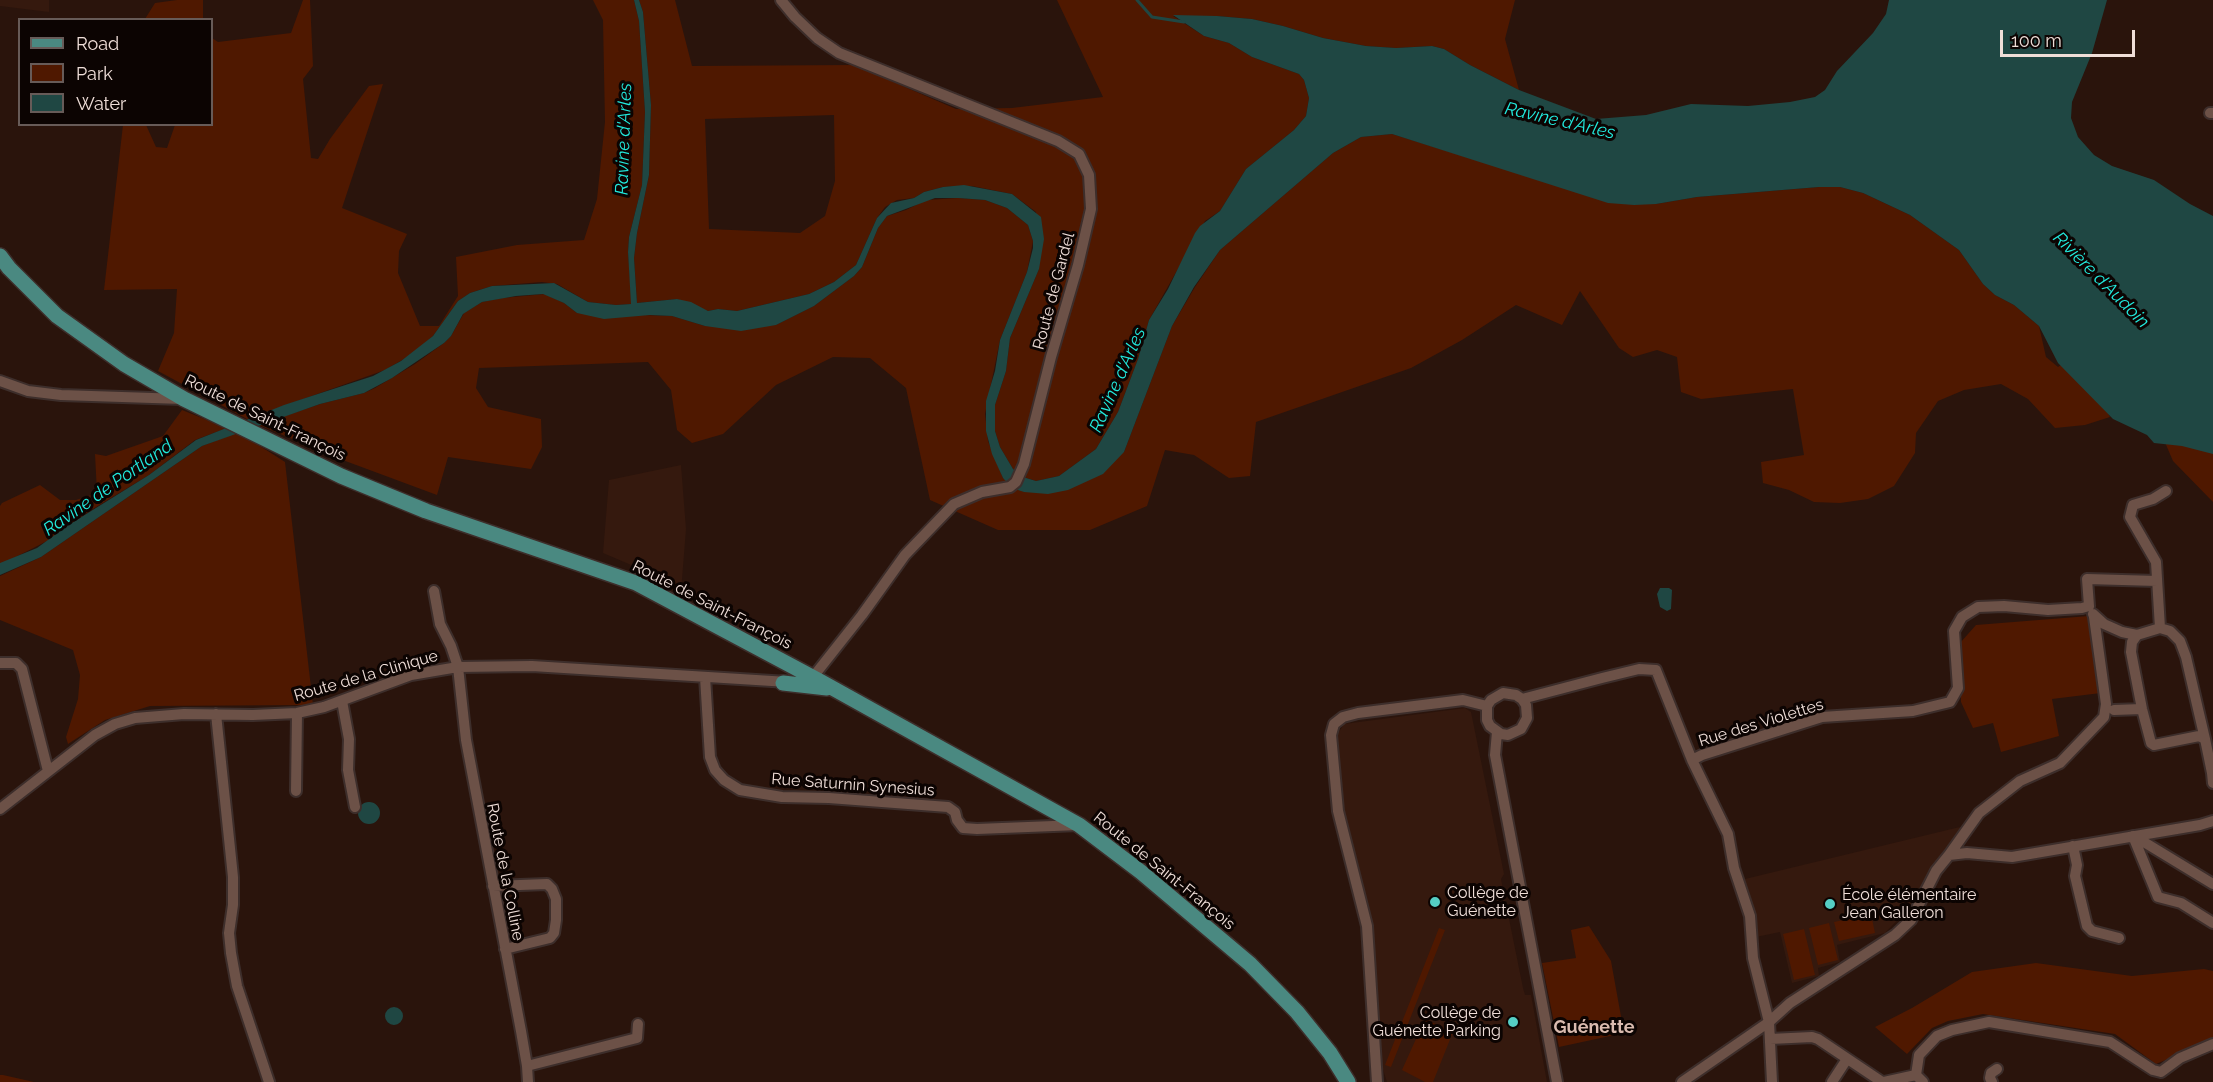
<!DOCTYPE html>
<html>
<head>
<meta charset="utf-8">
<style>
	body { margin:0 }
	#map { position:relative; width:2213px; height:1082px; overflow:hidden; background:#2a140c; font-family:Raleway,sans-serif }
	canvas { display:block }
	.legend { position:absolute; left:18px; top:18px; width:195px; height:108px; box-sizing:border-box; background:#0c0402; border:2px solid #675b58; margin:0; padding:8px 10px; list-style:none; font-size:18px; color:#efded8 }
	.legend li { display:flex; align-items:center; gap:12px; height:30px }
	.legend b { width:30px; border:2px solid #675b58 }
	.scale { position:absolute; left:2000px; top:30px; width:135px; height:27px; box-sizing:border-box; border:3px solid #efded8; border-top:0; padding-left:8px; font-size:18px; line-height:21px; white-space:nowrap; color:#efded8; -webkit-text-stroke:4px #0c0402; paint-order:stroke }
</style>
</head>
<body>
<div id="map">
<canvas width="2213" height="1082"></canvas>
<ul class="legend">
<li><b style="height:8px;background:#4a8981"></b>Road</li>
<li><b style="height:16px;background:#4f1800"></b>Park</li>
<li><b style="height:16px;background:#1f4743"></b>Water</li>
</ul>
<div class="scale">100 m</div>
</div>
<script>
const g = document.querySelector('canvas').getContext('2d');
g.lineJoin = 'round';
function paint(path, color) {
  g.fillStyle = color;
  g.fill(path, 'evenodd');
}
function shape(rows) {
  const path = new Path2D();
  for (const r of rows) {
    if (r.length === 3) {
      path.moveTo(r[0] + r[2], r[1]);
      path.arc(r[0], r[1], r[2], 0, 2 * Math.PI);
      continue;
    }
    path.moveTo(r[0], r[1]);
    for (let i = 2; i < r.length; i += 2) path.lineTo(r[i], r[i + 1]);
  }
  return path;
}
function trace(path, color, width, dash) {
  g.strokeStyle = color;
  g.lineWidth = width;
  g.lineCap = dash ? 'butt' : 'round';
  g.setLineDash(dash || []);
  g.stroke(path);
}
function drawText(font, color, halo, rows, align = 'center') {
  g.font = font + ' Raleway,sans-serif';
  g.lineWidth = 6;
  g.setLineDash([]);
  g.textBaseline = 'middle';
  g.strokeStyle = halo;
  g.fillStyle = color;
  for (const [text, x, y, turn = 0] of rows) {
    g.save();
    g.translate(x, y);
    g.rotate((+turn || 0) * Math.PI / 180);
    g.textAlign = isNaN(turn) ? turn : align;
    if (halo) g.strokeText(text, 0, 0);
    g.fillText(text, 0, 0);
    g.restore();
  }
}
const built = shape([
	[0,0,49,0,49,12,0,6],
	[681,465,686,529,681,592,643,570,603,553,609,480],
	[1465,708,1471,712,1504,874,1501,879,1523,988,1525,995,1531,995,1547,1082,1387,1082,1381,1063,1369,926,1346,826,1337,735,1344,724],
	[1964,826,1934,865,1909,908,1885,933,1837,945,1840,962,1818,968,1819,976,1792,983,1780,932,1756,937,1745,879]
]);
const green = shape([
	[177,0,203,0,203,19,145,19,155,3],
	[303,0,310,0,313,66,303,79,311,158,318,159,330,139,369,86,383,84,342,208,407,234,399,251,398,273,420,326,439,326,458,296,456,257,517,245,584,240,597,199,605,122,603,20,593,0,634,0,639,21,645,112,642,185,629,237,628,252,632,304,616,305,588,302,557,284,542,282,492,286,470,293,458,301,433,336,414,353,385,370,247,419,158,371,174,333,177,289,104,290,123,125,146,125,156,147,167,148,175,125,212,124,212,38,218,42,291,33],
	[639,0,675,0,692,66,854,65,956,109,1012,108,1103,97,1057,0,1515,0,1505,39,1519,90,1470,65,1444,49,1432,46,1396,48,1366,46,1323,38,1283,26,1252,19,1217,16,1173,16,1204,36,1229,43,1252,57,1299,74,1304,80,1309,98,1306,116,1294,130,1246,169,1220,211,1205,221,1149,320,1138,359,1118,412,1096,449,1059,476,1036,481,1023,477,1013,469,1000,447,995,431,995,405,1006,371,1010,338,1039,269,1036,212,1012,194,972,186,943,187,924,192,914,198,897,200,885,207,877,218,856,265,834,282,809,294,737,311,718,309,708,311,677,299,637,303,634,258,637,233,649,175,651,105,643,12],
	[834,115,835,181,825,216,800,233,709,229,705,119],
	[1392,134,1473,159,1656,204,1697,197,1819,187,1840,187,1863,193,1910,215,1959,250,1983,284,1995,295,2014,305,2039,326,2046,357,2058,367,2068,360,2096,390,2110,417,2085,425,2055,428,2028,399,2001,384,1964,390,1938,401,1916,433,1915,453,1894,486,1868,499,1840,503,1814,502,1789,490,1763,483,1761,462,1804,455,1793,389,1701,399,1681,392,1677,357,1657,350,1633,357,1619,348,1580,291,1562,325,1516,305,1462,340,1411,368,1256,422,1250,476,1229,478,1194,455,1165,450,1147,506,1090,530,998,530,930,500,906,388,870,358,833,357,776,385,723,434,692,443,677,430,671,390,648,362,479,368,476,388,488,407,541,419,542,447,531,469,448,457,437,495,340,459,259,425,320,404,364,393,375,388,415,364,444,343,451,336,464,313,482,302,502,298,545,294,564,303,577,313,672,316,705,326,776,325,814,306,854,276,862,267,878,228,887,216,906,210,926,200,958,198,985,200,1007,208,1028,225,1033,241,1027,272,1000,340,985,414,988,441,1003,478,1024,492,1124,452,1172,326,1195,287,1220,250,1333,153,1361,137],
	[182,410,227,428,195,440,149,475,88,512,47,541,0,565,0,506,2,503,40,485,60,500,76,500,97,493,95,454,106,456,163,436],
	[238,432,285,462,313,705,150,706,105,720,68,744,66,737,78,699,80,675,73,650,0,620,0,576,41,557,202,446],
	[2164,440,2213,453,2213,502,2173,461],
	[2089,616,2101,693,2052,699,2059,736,2001,752,1993,723,1973,728,1961,702,1960,643,1976,625],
	[1871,914,1875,933,1839,941,1834,922],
	[1829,923,1838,960,1818,965,1809,928],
	[1589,926,1611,961,1624,1033,1559,1047,1542,963,1576,958,1571,930],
	[1439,928,1445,930,1391,1067,1385,1065],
	[1804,929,1815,975,1794,980,1783,934],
	[2036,963,2132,976,2204,969,2213,971,2213,1040,2156,1064,2115,1034,1983,1014,1948,1021,1932,1028,1907,1054,1875,1027,1912,1008,1972,972],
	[1425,1019,1453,1032,1433,1082,1425,1082,1402,1070],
	[0,1075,3,1075,34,1082,0,1082]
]);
const water = shape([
	[634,0,639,0,643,12,651,105,649,175,637,233,634,258,637,303,677,299,691,302,708,311,718,309,737,311,809,294,834,282,856,265,877,218,891,203,914,198,924,192,943,187,964,185,1012,194,1041,217,1044,239,1039,269,1010,338,1006,371,995,405,995,431,1000,447,1013,469,1023,477,1036,481,1059,476,1096,449,1118,412,1138,359,1149,320,1168,289,1195,233,1200,226,1220,211,1246,169,1294,130,1306,116,1309,98,1304,80,1299,74,1252,57,1229,43,1204,36,1173,15,1217,16,1252,19,1283,26,1323,38,1366,46,1396,48,1432,46,1444,49,1470,65,1519,90,1596,119,1646,115,1691,104,1748,106,1790,102,1815,97,1825,90,1837,71,1873,33,1886,14,1889,0,2107,0,2092,53,2072,102,2071,118,2078,137,2094,155,2112,166,2154,180,2190,204,2213,216,2213,454,2182,446,2154,443,2147,435,2113,419,2058,363,2039,326,2014,305,1995,295,1983,284,1959,250,1910,215,1863,193,1840,187,1819,187,1697,197,1656,204,1634,205,1608,203,1392,134,1361,137,1333,153,1220,250,1194,287,1172,326,1124,452,1103,474,1068,490,1048,494,1024,492,1012,488,1003,478,992,454,986,431,986,401,995,371,1000,340,1027,272,1033,248,1033,241,1028,225,1007,208,985,200,958,198,935,198,887,216,878,228,862,267,854,276,814,306,776,325,741,331,705,326,672,316,650,315,604,319,577,313,564,303,543,294,516,296,482,302,463,314,451,336,444,343,392,378,364,393,320,404,202,446,41,557,0,575,0,563,37,548,67,526,149,475,196,440,284,405,373,376,401,361,433,336,458,301,470,293,492,286,554,283,588,302,616,305,631,304,628,252,629,237,642,185,645,112,639,21],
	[1660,588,1669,588,1672,590,1671,609,1667,611,1660,607,1657,594],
	[369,813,11],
	[394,1016,9]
]);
const stream = shape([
	[1137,0,1152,17,1184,22]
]);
const street = shape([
	[781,0,795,17,817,38,839,53,1058,141,1079,154,1089,175,1091,209,1078,265,1051,357,1024,464,1016,482,1010,487,982,492,954,504,905,555,862,615,813,677],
	[2210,113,2213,113],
	[0,381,28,391,61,395,183,399],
	[434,591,440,624,451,646,458,667,466,740,521,1031,527,1066,528,1082],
	[2093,614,2104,624,2122,632,2137,635],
	[2160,628,2156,562,2130,517,2133,505,2153,499,2166,491],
	[0,663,16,663,22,669,48,771],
	[705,677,710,757,715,770,724,780,740,790,782,797,829,798,948,807,955,812,957,820,963,828,977,829,1079,825],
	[1522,699,1526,705,1527,718,1521,729,1508,735,1501,734,1490,726,1487,720,1487,706,1491,700,1503,693,1516,695,1522,699,1602,678,1639,669,1656,670,1692,760,1728,834,1734,868,1750,916,1753,958,1769,1022,1772,1082],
	[342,701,349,739,348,770,355,807],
	[2114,710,2142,709],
	[216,714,233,877,233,905,229,933,231,953,237,986,269,1082],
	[1497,732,1495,755,1557,1082],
	[2205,739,2199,736,2154,745,2151,743,2142,709,2131,652,2132,642,2137,635,2160,628,2170,631,2180,641,2186,657,2198,709,2205,739,2212,773,2213,783],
	[1692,760,1702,755,1822,717,1913,711,1950,702,1958,688,1954,631,1962,617,1978,607,2004,606,2048,610,2082,608,2089,606,2087,579,2157,581],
	[296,791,297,713],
	[0,809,95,735,115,724,135,718,184,714,253,715,297,713,324,707,411,675,458,667,532,666,788,682],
	[2133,836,2158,897,2181,903,2213,923],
	[2134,836,2213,884],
	[2073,846,2077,865,2075,876,2087,926,2092,931,2119,938],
	[1949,855,1979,813,2020,781,2060,763,2104,717,2106,704,2094,617],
	[493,886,547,884,552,889,556,899,556,920,554,933,550,938,505,949],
	[1770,1039,1812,1037,1818,1039,1882,1082],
	[527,1066,637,1038,638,1024],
	[2161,1072,2180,1058,2213,1044],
	[1916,1075,1919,1055,1937,1036,1952,1030,1989,1022,2110,1042,2153,1070,2161,1072],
	[1377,1082,1367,926,1338,811,1331,735,1334,724,1343,717,1358,713,1463,700,1487,706],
	[1682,1082,1769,1022,1790,1003,1895,935,1911,920,1936,871,1949,855,1967,853,2012,857,2200,825,2213,821],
	[1832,1082,1847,1059],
	[1884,1082,1916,1075,1923,1082],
	[1992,1082,1990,1078,1991,1073,1997,1069]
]);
const primary = shape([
	[0,256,9,268,57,316,124,364,184,399,341,476,426,511,636,583,818,680,1079,825,1141,872,1250,964,1297,1012,1330,1053,1348,1082],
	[783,683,827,688]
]);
const markers = [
	[1435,902,6,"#55cec4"],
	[1830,904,6,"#55cec4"],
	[1513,1022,6,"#55cec4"]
];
const streetNames = [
	["Route de Gardel",1054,291,-75],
	["Route de Saint-François",265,418,26],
	["Route de Saint-François",712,605,27],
	["Route de la Clinique",366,676,-16],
	["Rue des Violettes",1761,723,-17],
	["Rue Saturnin Synesius",853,785,4],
	["Route de Saint-François",1164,871,39],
	["Route de la Colline",505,872,79]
];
const poiNames = [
	["Collège de",1447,893],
	["Guénette",1447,911],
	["École élémentaire",1842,895],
	["Jean Galleron",1842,913],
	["Collège de",1501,1013,"right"],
	["Guénette Parking",1501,1031,"right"]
];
const waterNames = [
	["Ravine d'Arles",1560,121,13],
	["Ravine d'Arles",624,139,-88],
	["Rivière d'Audoin",2101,280,45],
	["Ravine d'Arles",1118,380,-66],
	["Ravine de Portland",108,488,-35]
];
const neighbourhoodNames = [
	["Guénette",1594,1028]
];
paint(built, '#35190e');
paint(green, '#4f1800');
paint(water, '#1f4743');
trace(stream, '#1f4743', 3);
trace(street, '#3d2e2b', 14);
trace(primary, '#3d2e2b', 18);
trace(street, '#6c5147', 10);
trace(primary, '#4a8981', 15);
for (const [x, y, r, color] of markers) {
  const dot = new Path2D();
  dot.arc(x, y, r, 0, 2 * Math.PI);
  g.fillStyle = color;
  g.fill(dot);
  trace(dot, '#0c0402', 2);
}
drawText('16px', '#efded8', '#0c0402', streetNames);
drawText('16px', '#efded8', '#0c0402', poiNames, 'left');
drawText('italic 18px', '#22e9dd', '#0c0402', waterNames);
drawText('bold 18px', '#dabbaf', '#0c0402', neighbourhoodNames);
</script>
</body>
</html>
